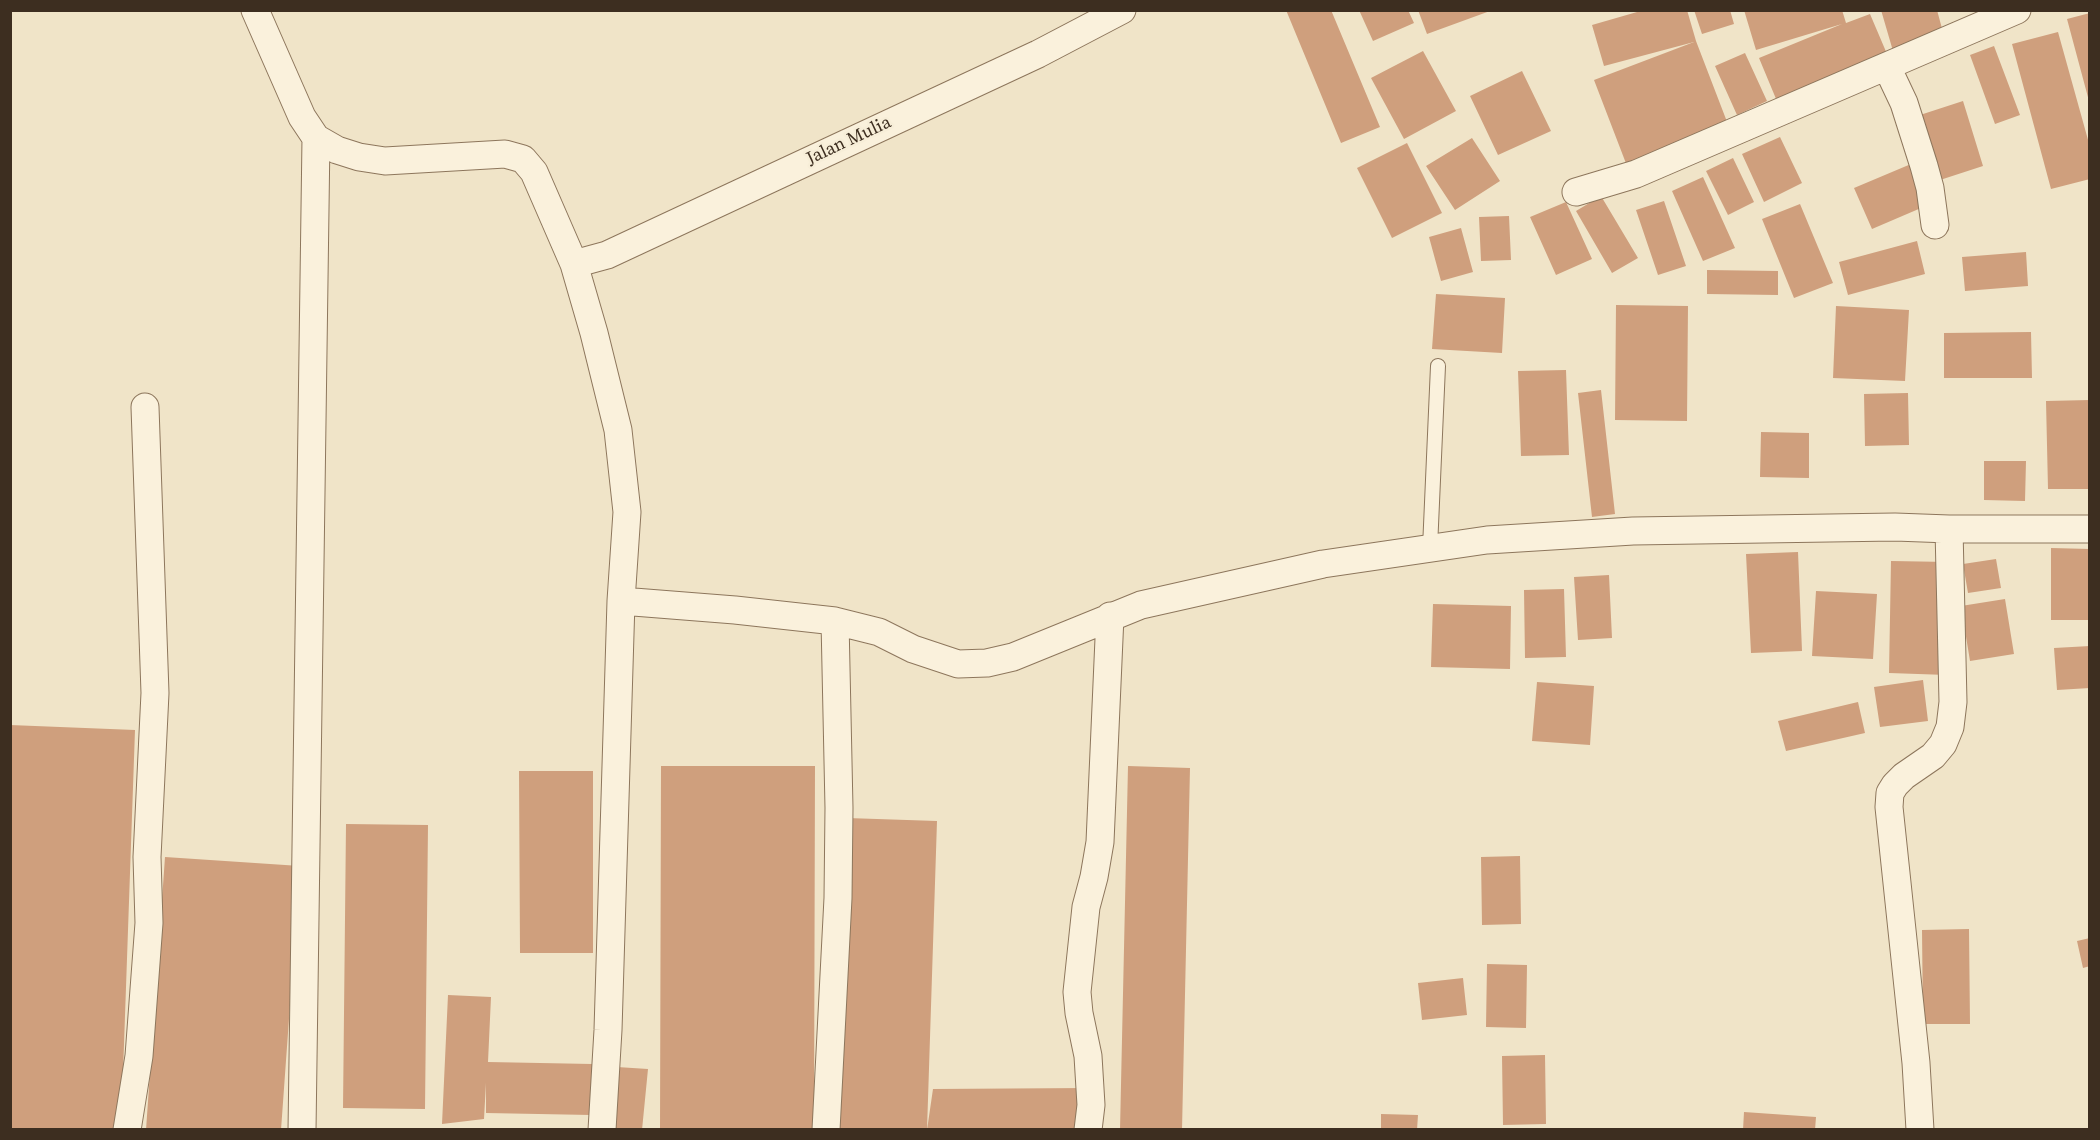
<!DOCTYPE html>
<html>
<head>
<meta charset="utf-8">
<style>
	body { margin:0 }
	#map { position:relative; width:2100px; height:1140px; overflow:hidden; background:#f0e4c8; font-family:"Source Serif 4",serif }
	canvas { display:block }
	.frame { position:absolute; inset:0; border:12px solid #3d2e20; pointer-events:none }
</style>
</head>
<body>
<div id="map">
<canvas width="2100" height="1140"></canvas>
<div class="frame"></div>
</div>
<script>
const g = document.querySelector('canvas').getContext('2d');
g.lineJoin = 'round';
function paint(path, color) {
  g.fillStyle = color;
  g.fill(path, 'evenodd');
}
function shape(rows) {
  const path = new Path2D();
  for (const r of rows) {
    path.moveTo(r[0], r[1]);
    for (let i = 2; i < r.length; i += 2) path.lineTo(r[i], r[i + 1]);
  }
  return path;
}
function trace(path, color, width, dash) {
  g.strokeStyle = color;
  g.lineWidth = width;
  g.lineCap = dash ? 'butt' : 'round';
  g.setLineDash(dash || []);
  g.stroke(path);
}
function drawText(font, color, halo, rows, align = 'center') {
  g.font = font + ' "Source Serif 4",serif';
  g.lineWidth = 5;
  g.setLineDash([]);
  g.textBaseline = 'middle';
  g.strokeStyle = halo;
  g.fillStyle = color;
  for (const [text, x, y, turn = 0] of rows) {
    g.save();
    g.translate(x, y);
    g.rotate((+turn || 0) * Math.PI / 180);
    g.textAlign = isNaN(turn) ? turn : align;
    if (halo) g.strokeText(text, 0, 0);
    g.fillText(text, 0, 0);
    g.restore();
  }
}
const building = shape([
	[1286,10,1331,10,1380,127,1341,143],
	[1359,10,1408,10,1414,23,1373,41],
	[1418,10,1490,10,1490,11,1427,34],
	[1644,10,1687,10,1696,41,1729,127,1627,166,1594,80,1694,42,1604,66,1592,25],
	[1694,10,1730,10,1734,24,1702,34],
	[1744,10,1842,10,1846,23,1870,14,1890,61,1779,106,1759,58,1842,24,1756,50],
	[1881,10,1937,10,1944,36,1893,51],
	[2090,13,2090,101,2089,101,2067,19],
	[2058,32,2090,147,2090,179,2051,189,2012,44],
	[1994,46,2020,115,1995,124,1970,55],
	[1423,51,1456,111,1404,139,1371,78],
	[1745,53,1767,101,1737,115,1715,66],
	[1522,71,1551,131,1498,155,1470,96],
	[1963,101,1983,166,1940,180,1920,115],
	[1780,137,1802,183,1764,202,1742,154],
	[1472,138,1500,181,1455,210,1426,166],
	[1407,143,1442,213,1392,238,1357,168],
	[1733,158,1754,202,1728,215,1706,171],
	[1911,164,1928,205,1872,229,1854,188],
	[1703,177,1735,248,1703,261,1672,191],
	[1601,196,1638,258,1612,273,1576,211],
	[1664,201,1686,266,1658,275,1636,210],
	[1566,202,1592,259,1556,275,1530,217],
	[1800,204,1833,283,1794,298,1762,219],
	[1509,216,1511,260,1481,261,1479,217],
	[1461,228,1473,272,1441,281,1429,237],
	[1917,241,1925,274,1848,295,1839,262],
	[2026,252,2028,286,1965,291,1962,257],
	[1707,270,1778,271,1778,295,1707,294],
	[1436,294,1505,298,1502,353,1432,349],
	[1616,305,1688,306,1687,421,1615,420],
	[1836,306,1909,310,1905,381,1833,378],
	[2031,332,2032,378,1944,378,1944,333],
	[1566,370,1569,455,1521,456,1518,371],
	[1601,390,1615,514,1592,517,1578,393],
	[1908,393,1909,445,1865,446,1864,394],
	[2090,400,2090,489,2048,489,2046,401],
	[1761,432,1809,433,1809,478,1760,477],
	[1984,461,2026,461,2025,501,1984,500],
	[2051,548,2090,549,2090,620,2051,620],
	[1798,552,1802,651,1751,653,1746,554],
	[1996,559,2001,588,1968,593,1963,564],
	[1891,561,1949,562,1947,675,1889,673],
	[1609,575,1612,638,1578,640,1574,577],
	[1564,589,1566,657,1525,658,1524,590],
	[1816,591,1877,594,1873,659,1812,656],
	[2005,599,2014,654,1970,661,1961,606],
	[1433,604,1511,606,1510,669,1431,667],
	[2090,646,2090,688,2057,690,2054,648],
	[1923,680,1928,721,1880,727,1874,687],
	[1537,682,1594,686,1590,745,1532,741],
	[1858,702,1865,733,1786,751,1778,721],
	[10,725,135,730,121,1130,10,1130],
	[661,766,815,766,814,1130,660,1130],
	[1128,766,1190,768,1182,1130,1120,1130],
	[519,771,593,771,593,953,520,953],
	[847,818,937,821,927,1130,837,1130],
	[346,824,428,825,425,1109,343,1108],
	[1520,856,1521,924,1482,925,1481,857],
	[165,857,300,866,281,1130,146,1130],
	[1969,929,1970,1024,1923,1024,1922,930],
	[2090,938,2090,966,2083,968,2077,941],
	[1487,964,1527,965,1526,1028,1486,1027],
	[1463,978,1467,1015,1422,1020,1418,983],
	[448,995,491,997,488,1062,592,1064,591,1115,486,1113,486,1083,484,1119,442,1124],
	[1545,1055,1546,1124,1503,1125,1502,1056],
	[617,1067,648,1069,642,1130,612,1130],
	[1088,1088,1088,1128,927,1130,933,1089],
	[1744,1112,1816,1117,1815,1130,1743,1130],
	[1381,1114,1418,1115,1417,1130,1381,1130]
]);
const lane = shape([
	[1430,548,1438,366]
]);
const street = shape([
	[255,10,302,117,316,138,337,150,359,157,385,161,505,154,523,159,534,172,574,264,594,333,618,430,627,512,621,601,608,1030,602,1130],
	[1887,67,1904,103,1924,166,1930,188,1935,225],
	[1576,192,1636,174,2017,10],
	[574,264,607,255,1038,54,1122,10],
	[621,601,735,610,835,621,879,632,913,649,958,664,987,663,1013,657,1141,605,1323,564,1487,540,1633,531,1895,527,1949,529,2090,529],
	[127,1130,139,1056,149,923,147,857,155,693,145,407],
	[302,1130,316,138],
	[826,1130,838,898,839,808,835,621],
	[1088,1130,1091,1105,1088,1056,1079,1013,1077,992,1086,907,1094,877,1100,842,1110,616],
	[1920,1130,1916,1063,1889,807,1890,793,1895,785,1904,776,1933,756,1943,744,1950,727,1953,702,1949,529]
]);
const streetNames = [
	["Jalan Mulia",849,141,-25]
];
paint(building, '#cf9f7d');
trace(lane, '#8d765c', 16);
trace(street, '#8d765c', 29);
trace(lane, '#faf1dc', 14);
trace(street, '#faf1dc', 27);
drawText('18px', '#3d2e20', '#f7eed8', streetNames);
</script>
</body>
</html>
